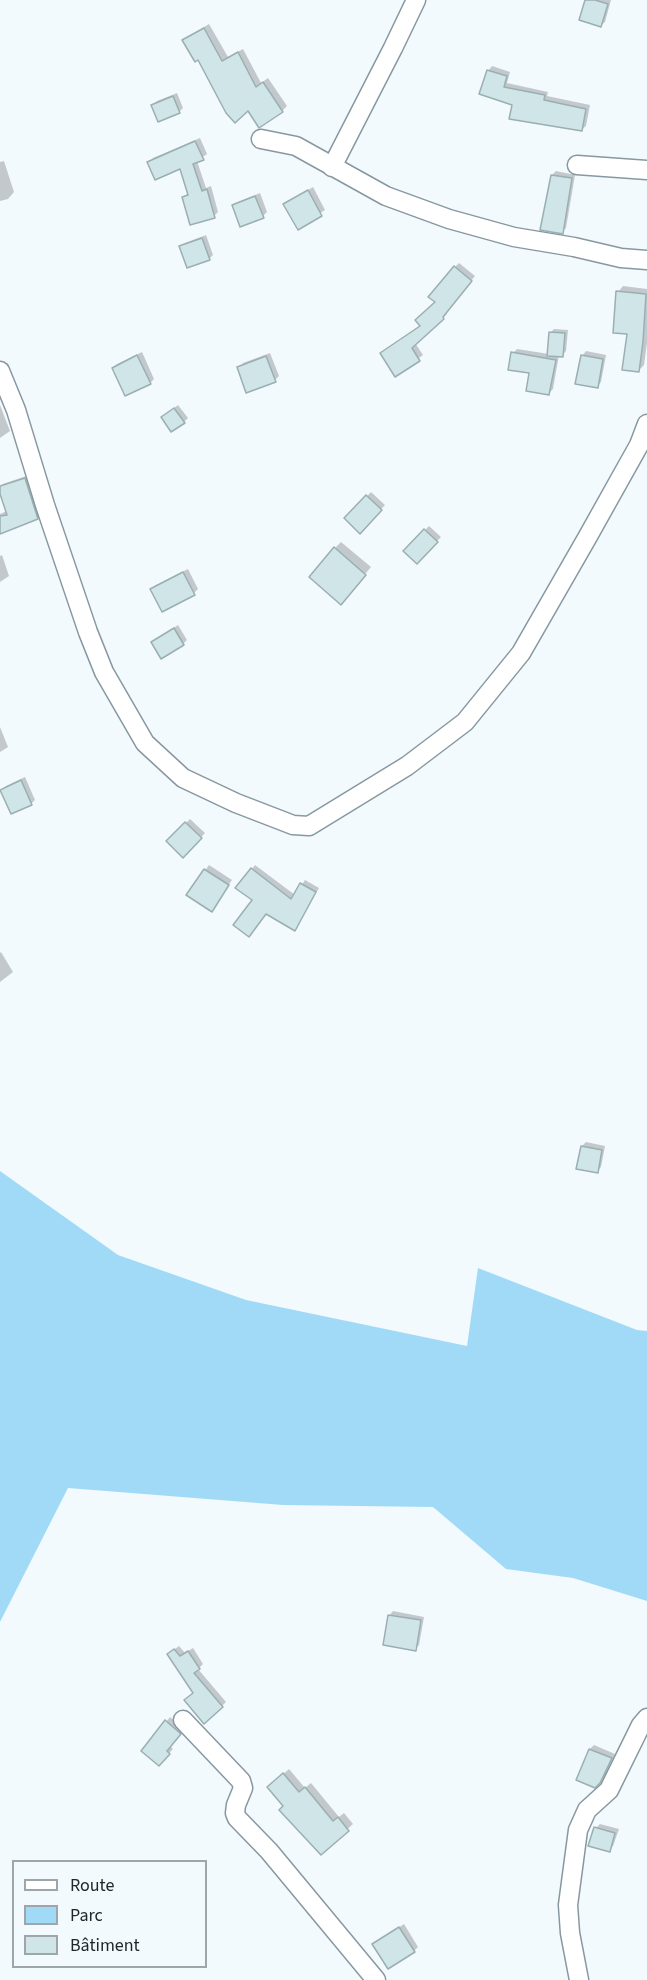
<!DOCTYPE html>
<html>
<head>
<meta charset="utf-8">
<style>
	body { margin:0 }
	#map { position:relative; width:647px; height:1980px; overflow:hidden; background:#f3fafe; font-family:"Source Sans 3",sans-serif }
	canvas { display:block }
	.legend { position:absolute; left:12px; top:1860px; width:195px; height:108px; box-sizing:border-box; background:#f3fafe; border:2px solid #9fa6a9; margin:0; padding:8px 10px; list-style:none; font-size:18px; color:#20272a }
	.legend li { display:flex; align-items:center; gap:12px; height:30px }
	.legend b { width:30px; border:2px solid #9fa6a9 }
</style>
</head>
<body>
<div id="map">
<canvas width="647" height="1980"></canvas>
<ul class="legend">
<li><b style="height:8px;background:#fff"></b>Route</li>
<li><b style="height:16px;background:#a1daf7"></b>Parc</li>
<li><b style="height:16px;background:#cfe5e8"></b>Bâtiment</li>
</ul>
</div>
<script>
const g = document.querySelector('canvas').getContext('2d');
g.lineJoin = 'round';
function paint(path, color) {
  g.fillStyle = color;
  g.fill(path, 'evenodd');
}
function shape(rows) {
  const path = new Path2D();
  for (const r of rows) {
    path.moveTo(r[0], r[1]);
    for (let i = 2; i < r.length; i += 2) path.lineTo(r[i], r[i + 1]);
  }
  return path;
}
function trace(path, color, width, dash) {
  g.strokeStyle = color;
  g.lineWidth = width;
  g.lineCap = dash ? 'butt' : 'round';
  g.setLineDash(dash || []);
  g.stroke(path);
}
const green = shape([
	[0,1171,118,1255,246,1300,467,1346,478,1268,637,1330,647,1331,647,1601,573,1578,506,1569,433,1507,283,1505,68,1488,0,1622]
]);
const shadow = shape([
	[587,0,611,0,605,22,600,26],
	[209,24,228,57,243,49,261,83,268,78,287,106,282,111,248,109,199,58,184,40,189,36],
	[492,66,510,72,507,83,548,92,547,96,590,105,586,126,581,130,514,104,488,71],
	[177,93,183,108,179,112,153,105,157,101],
	[200,138,207,154,197,161,206,188,211,186,218,212,214,216,184,197,188,193,181,167,149,163,153,158],
	[4,161,14,192,8,199,0,201,0,162],
	[556,171,575,175,566,228,562,232,552,175],
	[313,187,325,210,298,228,285,204],
	[260,193,267,212,263,216,234,206,238,202],
	[206,235,213,255,209,259,181,247,185,243],
	[459,263,475,276,446,312,447,314,415,343,423,355,396,375,381,353,421,325,437,302,455,267],
	[623,286,647,289,647,343,644,365,638,371,618,292],
	[554,329,568,330,566,351,562,356,559,355,553,389,549,393,513,353,517,349,549,354,550,333],
	[586,351,606,355,601,382,597,387,582,356],
	[142,352,154,379,150,383,113,368,117,364],
	[270,353,279,376,275,380,239,368,243,363],
	[0,405,10,431,0,438],
	[178,405,188,418,184,422,163,417],
	[29,475,41,514,37,518,0,530,0,514,7,511,0,487,3,484],
	[371,492,385,505,360,532,346,518],
	[429,526,441,537,417,562,405,551],
	[341,542,371,567,347,596,335,548],
	[2,555,9,576,0,582,0,556],
	[188,569,198,589,194,593,151,589,156,585],
	[178,625,187,640,183,644,153,642],
	[0,727,8,747,0,752],
	[25,777,35,800,31,804,2,790,6,786],
	[190,819,205,833,183,856,168,841],
	[209,865,232,880,212,910,188,895],
	[255,865,295,895,305,880,319,888,295,930,254,900,252,869],
	[1,952,13,972,0,982,0,953],
	[586,1142,605,1146,601,1167,597,1171,582,1146],
	[393,1611,424,1617,419,1645,415,1649,389,1616],
	[179,1646,185,1653,193,1648,203,1664,198,1669,226,1702,222,1706,194,1693,171,1652],
	[170,1717,184,1729,170,1746,173,1749,163,1760,143,1751],
	[594,1745,615,1754,604,1777,594,1786,578,1779,590,1749],
	[289,1769,305,1788,311,1783,339,1817,344,1813,353,1824,321,1853,285,1806,274,1782],
	[600,1824,619,1829,613,1846,609,1850,596,1828],
	[404,1924,418,1947,414,1951,374,1944]
]);
const building = shape([
	[585,0,595,0,608,4,601,27,579,20,585,0],
	[204,28,222,61,238,52,256,87,263,82,283,112,259,128,248,111,235,123,226,113,198,60,195,62,182,40,204,28],
	[487,70,507,76,504,87,545,95,544,100,586,109,582,131,509,119,512,105,479,94,487,70],
	[173,96,180,113,158,122,151,105,173,96],
	[195,141,204,160,193,164,202,191,207,189,215,218,190,225,182,197,188,195,180,169,155,180,147,162,195,141],
	[551,175,572,178,563,234,540,230,551,175],
	[308,190,322,216,298,230,283,204,308,190],
	[255,196,264,218,240,227,232,205,255,196],
	[202,238,210,260,187,268,179,246,202,238],
	[454,266,472,281,443,317,444,319,412,348,420,361,395,377,380,353,420,326,415,320,435,302,428,297,454,266],
	[616,291,646,294,643,342,639,372,622,370,627,334,613,333,616,291],
	[549,332,565,333,563,357,547,356,549,332],
	[511,352,556,360,549,395,526,391,529,373,508,370,511,352],
	[137,355,151,384,125,396,112,368,137,355],
	[581,355,603,359,598,388,575,384,581,355],
	[266,356,276,382,246,393,237,367,266,356],
	[174,408,185,423,171,432,161,417,174,408],
	[25,478,38,519,0,534,0,516,7,515,0,494,0,486,25,478],
	[366,495,382,510,360,534,344,518,366,495],
	[424,529,438,542,417,564,403,551,424,529],
	[334,547,366,575,341,605,309,577,334,547],
	[183,572,195,595,162,612,150,589,183,572],
	[174,628,184,645,161,659,151,642,174,628],
	[21,780,32,805,11,814,0,790,21,780],
	[185,822,202,838,183,858,166,841,185,822],
	[251,868,291,899,300,883,316,892,295,931,266,914,249,937,233,925,252,900,235,888,251,868],
	[204,869,229,885,212,912,186,895,204,869],
	[581,1146,602,1150,598,1173,576,1169,581,1146],
	[388,1615,421,1620,416,1651,383,1645,388,1615],
	[174,1649,180,1656,188,1651,200,1669,194,1673,223,1707,204,1724,184,1700,193,1693,167,1654,174,1649],
	[165,1720,181,1734,167,1751,170,1754,159,1766,141,1751,165,1720],
	[589,1749,612,1758,600,1783,595,1788,576,1780,589,1749],
	[283,1773,299,1792,305,1787,333,1821,338,1817,349,1831,321,1855,279,1810,283,1806,267,1787,283,1773],
	[594,1827,615,1833,610,1852,588,1846,594,1827],
	[399,1927,415,1952,388,1969,372,1944,399,1927]
]);
const street = shape([
	[261,139,296,146,386,196,449,219,514,237,574,247,621,258,647,260],
	[577,165,647,170],
	[332,167,393,48,416,0],
	[0,371,16,410,45,505,88,632,104,672,145,743,183,778,236,803,293,825,309,826,407,766,465,722,521,653,587,538,639,445,647,424],
	[183,1720,241,1781,243,1788,236,1805,235,1813,237,1818,269,1851,376,1980],
	[579,1980,570,1933,568,1905,578,1830,587,1810,609,1790,641,1725,647,1718]
]);
paint(green, '#a1daf7');
paint(shadow, '#0003');
paint(building, '#cfe5e8');
trace(building, '#9aafb2', 1.5);
trace(street, '#8798a1', 21);
trace(street, '#fff', 18);
</script>
</body>
</html>
